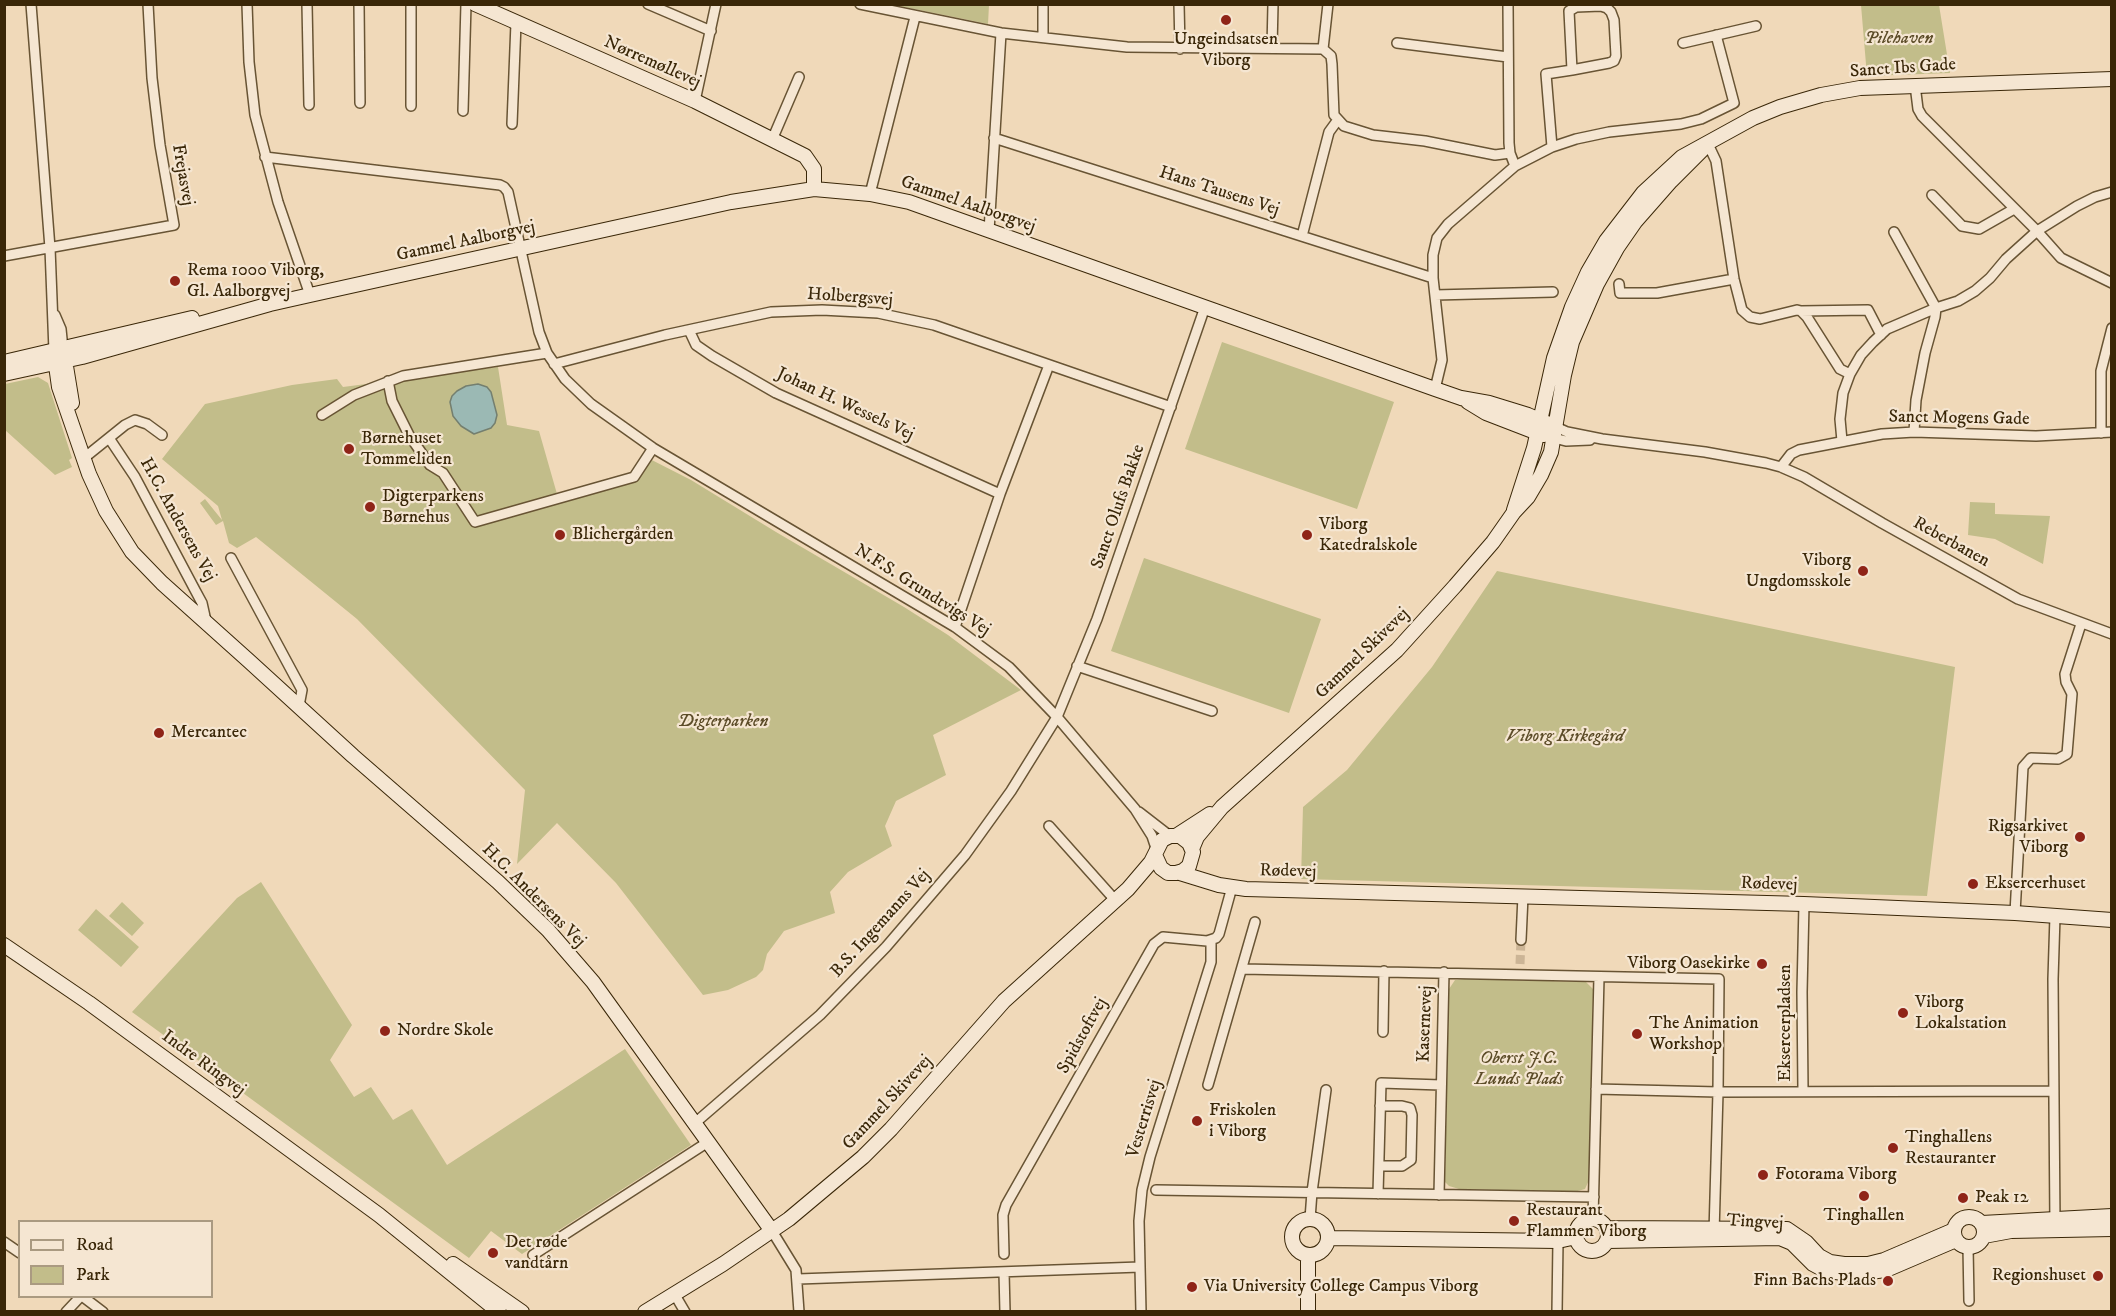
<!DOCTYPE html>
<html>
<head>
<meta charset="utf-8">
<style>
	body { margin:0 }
	#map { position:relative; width:2116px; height:1316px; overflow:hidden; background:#f0d9b9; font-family:"IM FELL DW Pica",serif }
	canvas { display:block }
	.frame { position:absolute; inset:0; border:6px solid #3a2708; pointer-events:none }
	.legend { position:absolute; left:18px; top:1220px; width:195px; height:78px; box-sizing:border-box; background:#f5e6d2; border:2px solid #aa9a81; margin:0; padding:8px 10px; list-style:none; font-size:18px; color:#3a2708 }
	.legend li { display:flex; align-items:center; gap:12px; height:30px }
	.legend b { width:30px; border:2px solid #aa9a81 }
</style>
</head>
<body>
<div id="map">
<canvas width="2116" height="1316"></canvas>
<div class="frame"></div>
<ul class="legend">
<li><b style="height:8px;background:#f5e6d2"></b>Road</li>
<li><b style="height:16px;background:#c2bd8a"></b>Park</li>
</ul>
</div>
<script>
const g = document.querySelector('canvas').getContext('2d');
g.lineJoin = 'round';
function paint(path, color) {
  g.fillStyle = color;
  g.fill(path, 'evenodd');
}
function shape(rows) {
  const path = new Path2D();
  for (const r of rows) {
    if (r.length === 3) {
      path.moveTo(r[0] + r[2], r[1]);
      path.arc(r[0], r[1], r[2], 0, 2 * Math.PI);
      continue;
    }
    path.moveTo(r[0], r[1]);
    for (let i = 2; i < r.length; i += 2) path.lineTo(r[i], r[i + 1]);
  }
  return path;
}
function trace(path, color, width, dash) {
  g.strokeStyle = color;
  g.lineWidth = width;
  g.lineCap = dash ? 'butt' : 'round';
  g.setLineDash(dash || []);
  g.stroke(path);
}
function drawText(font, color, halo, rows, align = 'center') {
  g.font = font + ' "IM FELL DW Pica",serif';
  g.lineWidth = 4.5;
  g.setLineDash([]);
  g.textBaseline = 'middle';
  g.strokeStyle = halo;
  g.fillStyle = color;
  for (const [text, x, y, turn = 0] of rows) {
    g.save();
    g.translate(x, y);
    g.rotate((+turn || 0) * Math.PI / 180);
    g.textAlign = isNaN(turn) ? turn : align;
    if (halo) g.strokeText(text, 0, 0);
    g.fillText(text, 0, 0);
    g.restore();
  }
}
const green = shape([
	[894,5,989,5,988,24,934,13],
	[1861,5,1939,5,1950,73,1867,76],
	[1222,342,1394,402,1357,509,1185,449],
	[498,367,507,425,539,431,557,494,629,475,642,455,691,480,776,532,904,607,948,635,1021,690,933,735,946,775,896,801,885,826,892,846,848,872,830,892,835,913,784,931,767,954,763,970,756,977,728,990,703,995,616,883,557,823,517,864,525,790,357,619,256,537,237,548,229,543,223,521,216,525,200,503,205,499,222,520,218,506,162,459,205,404,292,385,337,379,343,387],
	[38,377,48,383,72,458,69,460,72,467,55,475,5,430,5,384],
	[1970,502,1995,503,1995,514,2050,516,2043,564,1995,539,1968,535],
	[1144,558,1321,619,1289,713,1111,651],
	[1497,571,1955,667,1927,896,1301,879,1303,807,1347,770,1432,667],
	[261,882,352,1025,330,1060,354,1097,371,1087,393,1120,412,1109,447,1165,625,1049,691,1145,522,1254,491,1231,469,1258,132,1012,237,898],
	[122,902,144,923,132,936,109,916],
	[96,909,139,947,121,967,78,930],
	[1465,979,1586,982,1593,989,1589,1180,1585,1189,1574,1192,1459,1189,1449,1186,1445,1182,1449,989,1455,980]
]);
const water = shape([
	[478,384,487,387,491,392,497,415,495,423,491,428,474,434,461,426,453,416,450,402,452,396,457,391,466,386,478,384]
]);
const streetTunnel = shape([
	[1520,964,1521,940]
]);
const street = shape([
	[31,4,50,248,54,351],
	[247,4,249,62,255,115,278,202,310,295],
	[307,4,309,105],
	[359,4,360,103],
	[648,4,711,31],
	[860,4,1001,33,1127,47,1323,49,1331,56,1332,64,1334,115,1344,126,1373,135,1425,141,1495,155,1510,153],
	[1179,4,1180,49],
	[1508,4,1509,143,1510,153,1515,166],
	[1043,37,1043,4],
	[1397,43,1508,57],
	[1683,43,1756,26],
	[1272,48,1273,4],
	[1323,49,1328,4],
	[1915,85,1918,109,1922,116,2037,231,2061,258,2112,283],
	[695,101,716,4],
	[411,106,411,4],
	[463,111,466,4],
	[512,124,516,23],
	[994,138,1433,278],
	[772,140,799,77],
	[1708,144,1716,161,1734,279,1742,310,1750,317,1760,319,1797,310,1801,311,1807,317,1840,369,1850,374],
	[1552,147,1546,74,1572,70,1609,63,1614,61,1616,56,1614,20,1611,12,1607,8,1601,6,1576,7,1569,11,1572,70],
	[265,157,500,185,504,187,508,192,539,332,547,353,565,379,591,404,653,448,955,627,1009,667,1057,717,1135,809,1152,836,1156,848],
	[870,194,915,17],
	[1932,195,1962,226,1979,229,2014,209],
	[989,231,1001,33],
	[1894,232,1936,308,1935,317,1925,353,1916,400,1914,432],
	[1302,236,1329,132,1337,121],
	[4,256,174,225,160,145,152,78,148,4],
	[1619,284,1620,293,1657,293,1734,279],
	[1435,295,1553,292],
	[1801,311,1868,310,1881,335],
	[55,315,61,329,63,349],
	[689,330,696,345,712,356,776,393,1000,494],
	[554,364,665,335,771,312,822,310,878,313,934,325,1171,407],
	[388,381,392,401,409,435,430,465,443,473,475,522,634,477,653,448],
	[1435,389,1442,360,1433,278,1433,255,1437,238,1448,224,1515,166,1552,147,1576,139,1609,132,1681,124,1701,119,1734,103,1716,35],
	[322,415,354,395,403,376,547,353],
	[1556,427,1567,432,1602,439,1705,452,1766,463,1781,467,1804,477,1882,523,2018,599,2112,634],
	[2101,433,2101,371,2112,328],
	[109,438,135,477,195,590,202,603,206,621],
	[1554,438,1566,441,1590,440],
	[1842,441,1840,419,1843,393,1850,374,1861,355,1873,342,1887,329,1936,308,1958,301,1975,291,1990,278,2006,259,2037,231,2077,206,2095,197,2112,192],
	[84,458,125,425,135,420,147,424,162,435],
	[1781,467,1791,454,1799,450,1882,434,1914,432,2036,436,2112,432],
	[231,558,302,690,299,706],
	[955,627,1000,494,1049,365],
	[1077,666,1212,711],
	[1139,812,1170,836],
	[1049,826,1115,900],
	[2015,913,2023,767,2031,758,2058,759,2067,754,2072,694,2066,682,2065,674,2081,624],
	[1521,940,1523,896],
	[1243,969,1719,979,1718,1092,1596,1089],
	[1383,1032,1384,971],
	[1208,1085,1255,922],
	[1803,1090,1802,992,1804,904],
	[695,1123,820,1015,886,947,965,855,1011,791,1057,717,1097,619,1205,307],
	[1379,1166,1402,1166,1411,1160,1412,1115,1410,1108,1402,1106,1380,1106],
	[1156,1190,1594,1197],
	[1378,1194,1381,1083,1441,1085],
	[1439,1195,1444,972],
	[1310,1219,1312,1192,1326,1090],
	[1593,1219,1599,977],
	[2055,1224,2053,979,2055,916],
	[772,1231,796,1270,799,1312],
	[1714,1233,1718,1092,2054,1091],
	[4,1242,20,1253],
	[1968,1247,1969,1301],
	[1004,1254,1003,1215,1006,1205,1154,944,1163,937,1207,941,1216,938,1219,934,1232,887],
	[533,1255,708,1142],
	[1004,1272,1005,1312],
	[798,1279,1140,1267],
	[675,1295,685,1312],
	[82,1296,103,1312],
	[66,1312,81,1296],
	[1141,1312,1139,1221,1142,1190,1150,1157,1211,962,1211,940],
	[1557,1312,1558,1241]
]);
const secondary = shape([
	[475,4,695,101,805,156,814,169,814,189],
	[54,351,59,387,89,474,106,511,132,552,162,583,249,661,353,756,498,882,548,930,593,982,772,1231],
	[64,354,72,403],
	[4,362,192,318],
	[4,374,82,357,270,304,310,295,731,202,814,189,870,194,909,202,1435,389,1461,398,1489,403,1528,415,1556,427],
	[1468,402,1486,413,1543,435],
	[1514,510,1534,448,1554,358,1572,307,1588,272,1606,241,1643,193,1682,157,1753,118,1780,107,1821,95,1860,88,2112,79],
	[1176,836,1210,814],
	[1192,849,1197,837,1222,807,1397,650,1455,586,1493,542,1514,512,1528,497,1541,475,1551,452,1564,375,1572,342,1597,284,1617,248,1635,222,1671,181,1708,144],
	[1180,873,1219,885,1246,889,1804,904,2015,913,2112,920],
	[4,945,89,1003,379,1215,499,1312],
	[1969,1232,15],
	[1592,1235,16],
	[1310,1237,18],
	[1982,1223,2112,1216],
	[1607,1228,1787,1229,1806,1242,1819,1256,1830,1262,1844,1264,1868,1264,1884,1260,1954,1230],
	[1984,1236,2011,1231,2112,1229],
	[1328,1238,1558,1241,1576,1237],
	[1607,1241,1780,1238,1792,1243,1813,1264,1826,1271,1853,1274,1886,1270,1956,1240],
	[453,1264,522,1312],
	[645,1312,723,1264,789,1219,863,1157,891,1129,1004,1001,1128,889,1151,862,1162,840,1170,836,1180,836,1189,843,1193,852,1189,866,1183,871,1176,873,1168,873,1161,868,1155,855],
	[1308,1312,1308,1255]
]);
const markers = [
	[1226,20,6,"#8f2418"],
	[175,281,6,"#8f2418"],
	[349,449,6,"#8f2418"],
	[370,507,6,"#8f2418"],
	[560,535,6,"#8f2418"],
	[1307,535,6,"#8f2418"],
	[1863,571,6,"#8f2418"],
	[159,733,6,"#8f2418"],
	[2080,837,6,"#8f2418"],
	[1973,884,6,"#8f2418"],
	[1762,964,6,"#8f2418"],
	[1903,1013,6,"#8f2418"],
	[385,1031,6,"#8f2418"],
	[1637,1034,6,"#8f2418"],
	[1197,1121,6,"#8f2418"],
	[1893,1148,6,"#8f2418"],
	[1763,1175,6,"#8f2418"],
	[1864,1196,6,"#8f2418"],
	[1963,1198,6,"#8f2418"],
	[1514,1221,6,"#8f2418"],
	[493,1253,6,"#8f2418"],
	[2098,1276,6,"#8f2418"],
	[1888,1281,6,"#8f2418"],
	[1192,1287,6,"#8f2418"]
];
const parkNames = [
	["Pilehaven",1899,39],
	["Digterparken",723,722],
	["Viborg Kirkegård",1565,737],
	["Oberst J.C.",1519,1059],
	["Lunds Plads",1519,1080]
];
const poiNames = [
	["Ungeindsatsen",1226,40,"center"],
	["Viborg",1226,61,"center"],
	["Rema 1000 Viborg,",187,271],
	["Gl. Aalborgvej",187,292],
	["Børnehuset",361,439],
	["Tommeliden",361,460],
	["Digterparkens",382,497],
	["Børnehus",382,518],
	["Viborg",1319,525],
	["Katedralskole",1319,546],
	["Blichergården",572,535],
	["Viborg",1851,561,"right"],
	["Ungdomsskole",1851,582,"right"],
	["Mercantec",171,733],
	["Rigsarkivet",2068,827,"right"],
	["Viborg",2068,848,"right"],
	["Eksercerhuset",1985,884],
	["Viborg Oasekirke",1750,964,"right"],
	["Viborg",1915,1003],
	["Lokalstation",1915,1024],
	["The Animation",1649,1024],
	["Workshop",1649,1045],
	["Nordre Skole",397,1031],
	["Friskolen",1209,1111],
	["i Viborg",1209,1132],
	["Tinghallens",1905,1138],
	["Restauranter",1905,1159],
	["Fotorama Viborg",1775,1175],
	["Peak 12",1975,1198],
	["Restaurant",1526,1211],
	["Flammen Viborg",1526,1232],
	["Tinghallen",1864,1216,"center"],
	["Det røde",505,1243],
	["vandtårn",505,1264],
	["Regionshuset",2086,1276,"right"],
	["Finn Bachs Plads",1876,1281,"right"],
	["Via University College Campus Viborg",1204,1287]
];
const streetNames = [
	["Nørremøllevej",652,63,24],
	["Sanct Ibs Gade",1903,69,-4],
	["Frejasvej",182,175,80],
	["Hans Tausens Vej",1219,192,18],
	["Gammel Aalborgvej",968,205,19],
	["Gammel Aalborgvej",466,242,-12],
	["Holbergsvej",850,298,4],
	["Johan H. Wessels Vej",845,405,25],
	["Sanct Mogens Gade",1959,419,1],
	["Sanct Olufs Bakke",1119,507,-71],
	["H.C. Andersens Vej",177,520,61],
	["Reberbanen",1951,543,29],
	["N.F.S. Grundtvigs Vej",922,591,32],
	["Gammel Skivevej",1363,654,-44],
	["Rødevej",1288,872,1],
	["Rødevej",1769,885,2],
	["H.C. Andersens Vej",533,896,45],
	["B.S. Ingemanns Vej",881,924,-48],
	["Eksercerpladsen",1786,1023,-90],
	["Kasernevej",1426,1024,-88],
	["Spidstoftvej",1083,1036,-61],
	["Indre Ringvej",203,1064,36],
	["Gammel Skivevej",888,1103,-47],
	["Vesterrisvej",1145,1119,-73],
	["Tingvej",1755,1223,3]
];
paint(green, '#c2bd8a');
paint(water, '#9bb9b4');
trace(water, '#747f6f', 1.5);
trace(streetTunnel, '#ccb596', 9, [9, 4.5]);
trace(street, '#685434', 12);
trace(secondary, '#3a2708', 16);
trace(street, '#f5e6d2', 9);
trace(secondary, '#f5e6d2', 14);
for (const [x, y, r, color] of markers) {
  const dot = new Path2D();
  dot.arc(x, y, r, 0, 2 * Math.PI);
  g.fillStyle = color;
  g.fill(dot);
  trace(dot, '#f5e6d2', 2);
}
drawText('italic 18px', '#5c4c28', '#f5e6d2', parkNames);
drawText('18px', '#3a2708', '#f5e6d2', poiNames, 'left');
drawText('18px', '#3a2708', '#f5e6d2', streetNames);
</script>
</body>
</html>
